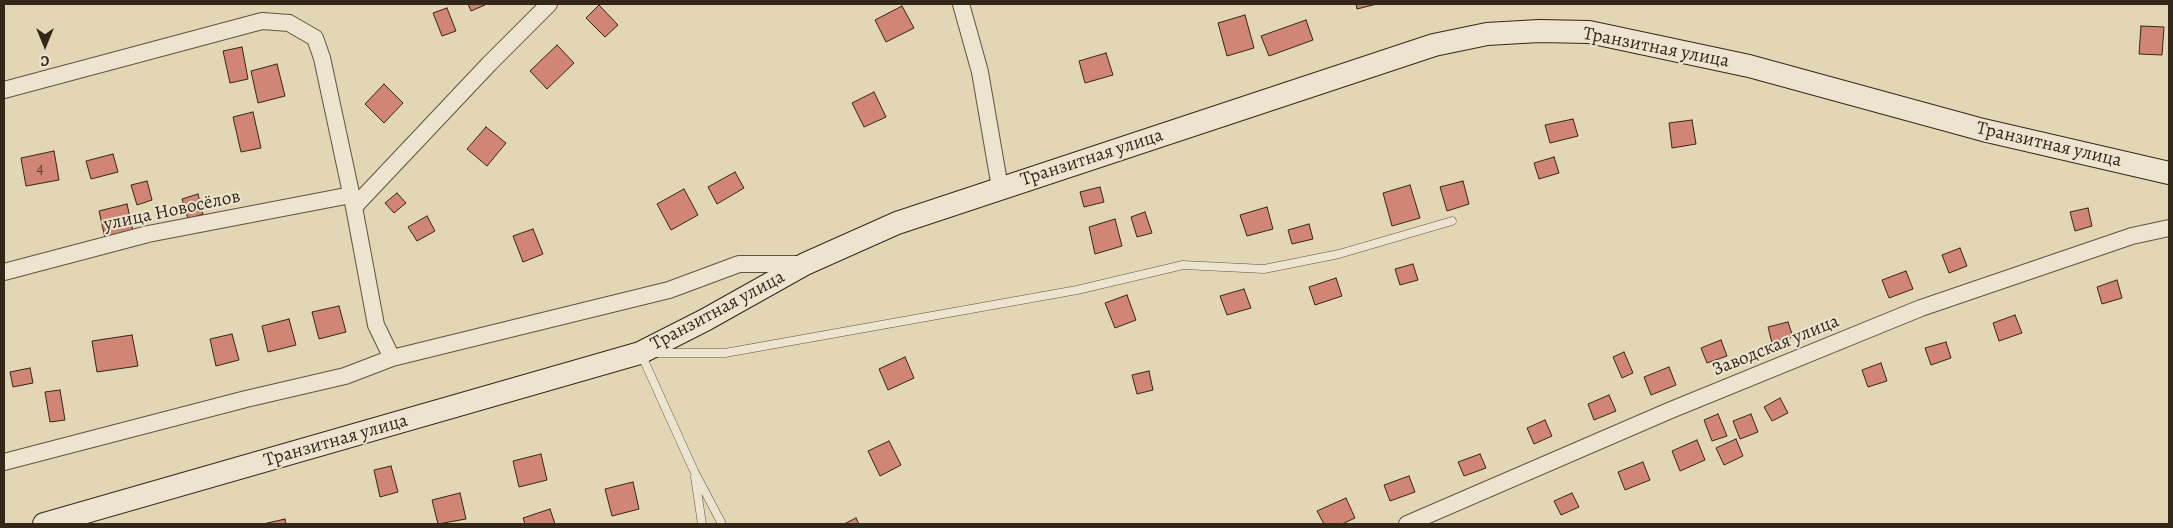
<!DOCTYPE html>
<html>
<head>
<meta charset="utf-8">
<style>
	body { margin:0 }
	#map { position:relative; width:2173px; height:528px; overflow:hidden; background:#e3d6b5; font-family:Alegreya,serif }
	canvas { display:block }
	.frame { position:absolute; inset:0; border:5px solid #342718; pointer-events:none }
	.north { position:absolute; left:20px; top:20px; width:50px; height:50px; -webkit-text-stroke:4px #ede4cf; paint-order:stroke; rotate:180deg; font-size:14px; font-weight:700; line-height:20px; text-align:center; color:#342718 }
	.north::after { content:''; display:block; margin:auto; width:18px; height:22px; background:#342718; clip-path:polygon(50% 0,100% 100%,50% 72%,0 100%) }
</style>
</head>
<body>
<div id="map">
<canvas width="2173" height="528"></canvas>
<div class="frame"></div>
<div class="north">С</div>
</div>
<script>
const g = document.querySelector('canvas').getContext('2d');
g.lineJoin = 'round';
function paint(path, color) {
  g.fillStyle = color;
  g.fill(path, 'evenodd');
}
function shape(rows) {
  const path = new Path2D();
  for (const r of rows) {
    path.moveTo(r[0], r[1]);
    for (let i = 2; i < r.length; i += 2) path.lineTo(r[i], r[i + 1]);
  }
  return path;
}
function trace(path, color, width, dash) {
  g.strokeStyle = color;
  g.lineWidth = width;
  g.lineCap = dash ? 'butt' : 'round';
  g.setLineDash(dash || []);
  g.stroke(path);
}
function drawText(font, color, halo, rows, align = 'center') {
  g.font = font + ' Alegreya,serif';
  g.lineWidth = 4;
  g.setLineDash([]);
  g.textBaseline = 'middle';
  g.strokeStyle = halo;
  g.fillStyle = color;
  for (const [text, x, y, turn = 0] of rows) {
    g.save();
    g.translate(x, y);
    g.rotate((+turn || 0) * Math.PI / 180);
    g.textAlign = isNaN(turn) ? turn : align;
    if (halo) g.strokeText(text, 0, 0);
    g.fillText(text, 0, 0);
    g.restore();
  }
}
const building = shape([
	[468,4,484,4,485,5,471,11,468,4],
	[1356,4,1377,4,1357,9,1356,4],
	[599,5,618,25,605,37,586,18,599,5],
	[902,6,914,28,886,42,875,20,902,6],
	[447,8,456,31,442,36,433,13,447,8],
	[1245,15,1254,48,1227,56,1218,23,1245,15],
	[1306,20,1313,40,1269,56,1261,36,1306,20],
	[2141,26,2164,27,2162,55,2139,54,2141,26],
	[557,45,574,63,547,89,530,71,557,45],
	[242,47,248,79,230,83,223,51,242,47],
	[1106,53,1113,75,1085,83,1079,61,1106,53],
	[277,64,285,96,258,103,251,71,277,64],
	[384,84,403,103,384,123,365,104,384,84],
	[874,92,886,117,864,127,852,103,874,92],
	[253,112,261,148,241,152,233,117,253,112],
	[1573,119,1578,136,1550,143,1545,125,1573,119],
	[1692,120,1696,144,1672,148,1669,123,1692,120],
	[486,127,506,143,487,166,467,149,486,127],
	[54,151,59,180,26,186,21,158,54,151],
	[113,154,118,172,91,179,86,161,113,154],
	[1554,157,1559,173,1539,179,1534,163,1554,157],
	[735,172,744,188,717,204,708,187,735,172],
	[147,181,152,200,137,205,131,185,147,181],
	[1463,181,1469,204,1447,211,1440,187,1463,181],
	[1410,185,1420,218,1392,226,1383,193,1410,185],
	[1100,187,1104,202,1084,207,1080,192,1100,187],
	[684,189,698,215,671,230,657,204,684,189],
	[397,193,406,203,394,213,385,203,397,193],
	[198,194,203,214,188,219,182,199,198,194],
	[127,204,133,231,105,238,99,211,127,204],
	[1267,207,1273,229,1247,236,1240,215,1267,207],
	[2088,208,2092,226,2075,231,2070,212,2088,208],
	[1145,212,1152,233,1137,237,1131,217,1145,212],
	[427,216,435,231,417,241,408,227,427,216],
	[1115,219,1122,246,1095,254,1089,227,1115,219],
	[1309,224,1313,239,1292,244,1288,230,1309,224],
	[533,229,543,254,523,262,513,236,533,229],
	[1960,248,1967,266,1949,273,1942,255,1960,248],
	[1413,264,1418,280,1400,285,1395,269,1413,264],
	[1906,271,1913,289,1889,298,1882,280,1906,271],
	[1336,278,1342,296,1315,305,1309,287,1336,278],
	[2117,280,2122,298,2102,304,2097,287,2117,280],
	[1244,289,1251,308,1227,315,1220,296,1244,289],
	[1127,295,1136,320,1115,328,1105,303,1127,295],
	[339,306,346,332,319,339,312,312,339,306],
	[2015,315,2022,333,1999,341,1993,323,2015,315],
	[289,319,296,345,268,352,262,326,289,319],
	[1788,322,1793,337,1772,343,1768,327,1788,322],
	[232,334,239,360,216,366,210,339,232,334],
	[132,335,138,366,97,372,92,341,132,335],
	[1721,340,1727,356,1707,363,1701,348,1721,340],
	[1946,342,1951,358,1931,365,1925,348,1946,342],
	[1624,352,1633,373,1622,378,1613,357,1624,352],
	[905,357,914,378,888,390,879,369,905,357],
	[1881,363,1887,381,1868,387,1862,370,1881,363],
	[1669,367,1676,385,1651,395,1644,377,1669,367],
	[30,368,33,383,13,387,10,372,30,368],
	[1149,371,1153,390,1137,394,1132,375,1149,371],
	[60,390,65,420,50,422,45,392,60,390],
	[1609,395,1616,411,1594,420,1588,404,1609,395],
	[1780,398,1788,413,1772,421,1764,407,1780,398],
	[1718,414,1727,436,1712,441,1704,420,1718,414],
	[1751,414,1758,432,1740,439,1733,421,1751,414],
	[1545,420,1552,436,1534,444,1527,428,1545,420],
	[1736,439,1743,456,1724,465,1716,448,1736,439],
	[1697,440,1705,460,1680,471,1672,451,1697,440],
	[889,441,901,465,880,476,868,451,889,441],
	[541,454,547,480,519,487,513,461,541,454],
	[1480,454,1486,468,1464,476,1458,462,1480,454],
	[1643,462,1650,480,1625,490,1618,472,1643,462],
	[391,466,398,492,380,497,374,470,391,466],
	[1409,476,1415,492,1390,501,1384,485,1409,476],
	[633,482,639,509,612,516,605,489,633,482],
	[460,493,466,519,438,524,432,500,460,493],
	[1572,493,1579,507,1561,515,1554,501,1572,493],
	[1346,498,1355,518,1342,524,1324,524,1317,511,1346,498],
	[550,509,555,524,525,524,523,518,550,509],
	[856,518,859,524,844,524,856,518],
	[285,519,286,524,263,524,285,519]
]);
const service = shape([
	[656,353,725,353,1077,290,1183,265,1264,269,1339,254,1452,221],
	[641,354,694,471,722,524],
	[695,477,702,524]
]);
const minor = shape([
	[961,4,980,72,1000,188],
	[4,90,262,21,289,23,315,38,322,58,354,207,376,325,392,358],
	[354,207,489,64,549,4],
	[4,272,148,234,351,195],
	[4,462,246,399,345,376,392,358,669,290,739,264,802,264],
	[1407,524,1671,410,1921,308,2132,236,2169,228]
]);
const secondary = shape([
	[44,524,640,353,705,320,805,264,897,223,1434,45,1487,34,1539,31,1589,32,1749,66,1983,130,2169,173]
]);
const numberNames = [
	["4",40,169]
];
const streetNames = [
	["Транзитная улица",1656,48,11],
	["Транзитная улица",2049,145,13],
	["Транзитная улица",1092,158,-18],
	["улица Новосёлов",172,211,-12],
	["Транзитная улица",718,311,-28],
	["Заводская улица",1776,346,-22],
	["Транзитная улица",336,441,-16]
];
paint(building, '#d18574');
trace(building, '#342718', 1);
trace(service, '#60533f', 9);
trace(minor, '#60533f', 18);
trace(secondary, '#342718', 24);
trace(service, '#ede4cf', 8);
trace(minor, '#ede4cf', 16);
trace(secondary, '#ede4cf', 22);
drawText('16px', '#5b3e2f', null, numberNames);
drawText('19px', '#342718', '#ede4cf', streetNames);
</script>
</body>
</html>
